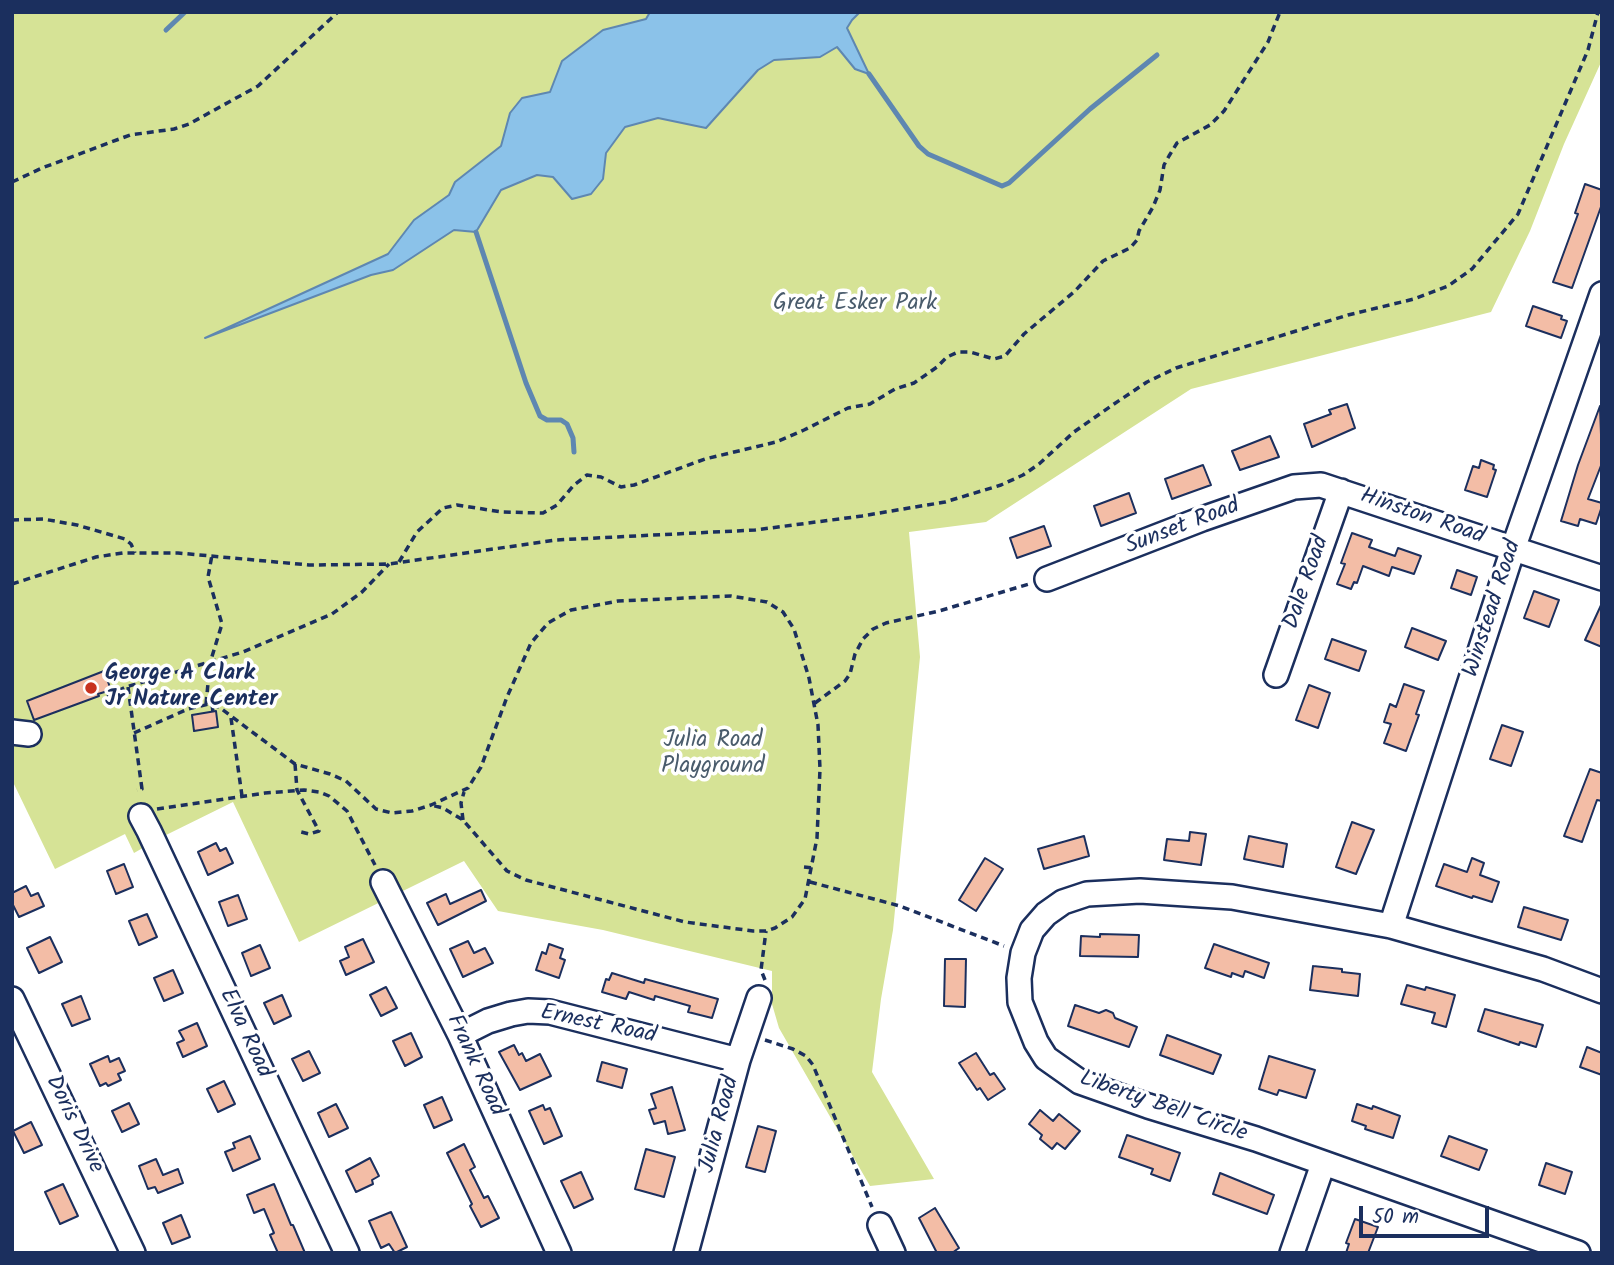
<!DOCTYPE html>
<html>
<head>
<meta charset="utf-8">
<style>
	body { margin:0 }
	#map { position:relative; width:1614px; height:1265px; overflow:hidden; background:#fff; font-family:Kalam,sans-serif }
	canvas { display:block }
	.frame { position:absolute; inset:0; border:14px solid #1b2f5e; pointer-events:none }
	.scale { position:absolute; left:1359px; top:1206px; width:130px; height:32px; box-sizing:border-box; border:4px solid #1b2f5e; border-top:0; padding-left:9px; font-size:21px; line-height:24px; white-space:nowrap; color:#1b2f5e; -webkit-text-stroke:5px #fff; paint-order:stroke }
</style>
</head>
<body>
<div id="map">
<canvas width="1614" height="1265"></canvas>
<div class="frame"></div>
<div class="scale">50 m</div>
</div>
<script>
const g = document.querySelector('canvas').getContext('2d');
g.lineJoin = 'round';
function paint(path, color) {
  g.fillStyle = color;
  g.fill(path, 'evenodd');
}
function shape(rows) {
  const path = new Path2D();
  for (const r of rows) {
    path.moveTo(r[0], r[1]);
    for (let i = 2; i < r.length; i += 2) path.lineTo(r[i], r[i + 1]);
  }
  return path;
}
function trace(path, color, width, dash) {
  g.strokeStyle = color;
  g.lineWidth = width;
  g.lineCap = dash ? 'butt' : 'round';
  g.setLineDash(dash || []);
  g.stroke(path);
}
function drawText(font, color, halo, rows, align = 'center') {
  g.font = font + ' Kalam,sans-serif';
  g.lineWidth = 7;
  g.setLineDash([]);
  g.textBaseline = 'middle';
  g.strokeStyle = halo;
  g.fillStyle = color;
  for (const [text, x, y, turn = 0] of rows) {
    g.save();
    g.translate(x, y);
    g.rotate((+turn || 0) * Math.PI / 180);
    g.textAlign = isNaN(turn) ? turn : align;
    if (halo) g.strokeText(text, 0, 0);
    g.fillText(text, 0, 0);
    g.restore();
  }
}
const green = shape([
	[12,12,650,12,646,19,603,30,562,61,550,92,510,113,501,146,455,182,450,195,414,220,388,254,219,332,371,274,393,270,454,230,476,232,501,190,537,175,553,177,572,199,603,179,606,153,625,127,658,118,706,128,758,70,774,60,819,57,837,47,855,69,868,73,847,28,852,20,860,12,1602,12,1602,60,1564,144,1530,231,1491,312,1191,389,986,522,909,532,920,657,893,930,881,999,872,1072,934,1179,870,1186,779,1028,772,1004,772,971,603,930,498,911,464,861,299,942,233,802,162,837,134,853,125,834,55,869,12,780]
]);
const water = shape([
	[650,12,860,12,852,20,847,28,869,74,855,69,837,47,820,57,774,60,758,70,706,128,658,118,625,127,606,153,603,179,591,194,572,199,553,177,537,175,501,190,476,232,454,230,393,270,371,275,205,338,388,254,414,220,449,195,455,182,501,146,510,113,522,98,550,92,562,61,603,30,646,19,650,12]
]);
const stream = shape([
	[166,30,185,12],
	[869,74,919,146,928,154,1002,186,1009,183,1090,109,1157,55],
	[476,232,526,383,540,416,547,420,561,420,567,424,573,438,574,452]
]);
const building = shape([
	[1585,184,1602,190,1602,204,1572,288,1553,282,1578,214,1575,213,1585,184],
	[1533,306,1562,316,1561,319,1567,321,1561,338,1526,326,1533,306],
	[1347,404,1355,428,1312,447,1304,424,1331,414,1329,410,1347,404],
	[1600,406,1602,463,1588,499,1602,503,1602,506,1596,524,1580,519,1578,526,1561,521,1578,465,1600,406],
	[1270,436,1279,457,1240,470,1232,451,1270,436],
	[1481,460,1494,465,1493,469,1496,470,1487,497,1465,490,1473,466,1479,468,1481,460],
	[1203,465,1211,485,1172,499,1165,479,1203,465],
	[1129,493,1136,513,1101,526,1094,506,1129,493],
	[1044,526,1051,546,1017,558,1010,538,1044,526],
	[1352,533,1372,540,1369,547,1395,556,1398,548,1421,556,1414,574,1392,567,1389,576,1363,566,1357,583,1354,582,1351,589,1337,584,1345,564,1341,563,1352,533],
	[1457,570,1477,577,1471,595,1451,588,1457,570],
	[1534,591,1559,600,1549,627,1524,618,1534,591],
	[1602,603,1602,647,1585,640,1602,603],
	[1412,628,1446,641,1438,660,1405,647,1412,628],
	[1332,639,1366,651,1359,671,1325,659,1332,639],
	[104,671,111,690,98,694,99,696,34,720,27,701,104,671],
	[1404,684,1424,691,1416,714,1419,715,1406,751,1384,743,1391,724,1384,722,1390,704,1396,707,1404,684],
	[1309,685,1330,693,1318,728,1296,720,1309,685],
	[216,711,218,727,194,731,192,715,216,711],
	[1502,725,1523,732,1511,766,1490,759,1502,725],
	[1590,769,1602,773,1602,801,1597,800,1582,842,1564,836,1590,769],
	[1352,822,1374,830,1356,874,1336,867,1352,822],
	[1190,832,1206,834,1201,865,1164,860,1167,839,1189,841,1190,832],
	[1084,836,1089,856,1044,869,1038,849,1084,836],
	[1249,836,1287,844,1283,867,1244,859,1249,836],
	[216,843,220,851,226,848,233,863,208,875,198,852,216,843],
	[985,858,1003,869,976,911,959,900,985,858],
	[1472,858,1484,863,1480,875,1499,882,1492,902,1473,896,1472,898,1436,886,1444,864,1467,872,1472,858],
	[124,864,133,887,116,894,107,871,124,864],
	[26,886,31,896,38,893,44,906,19,917,12,903,12,893,26,886],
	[481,890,486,901,438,925,427,903,446,894,450,904,481,890],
	[238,895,247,919,228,926,219,902,238,895],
	[1524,907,1568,920,1561,940,1518,927,1524,907],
	[147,914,157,937,139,945,129,921,147,914],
	[1100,934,1139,935,1138,957,1080,956,1081,936,1100,937,1100,934],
	[50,937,62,962,39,973,27,948,50,937],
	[363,939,374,962,346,975,340,961,349,957,345,947,363,939],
	[468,941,474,953,485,948,493,963,463,977,450,949,468,941],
	[549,944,563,949,560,958,565,960,559,978,536,970,542,952,546,954,549,944],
	[1214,944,1269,963,1264,978,1245,971,1243,977,1232,973,1231,977,1205,968,1214,944],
	[260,945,270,968,251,976,242,953,260,945],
	[945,959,966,959,965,1007,944,1006,945,959],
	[1313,966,1342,969,1342,972,1360,974,1358,996,1310,990,1313,966],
	[173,970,183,993,164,1001,154,978,173,970],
	[612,973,644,983,645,979,718,999,712,1018,688,1012,690,1006,655,996,654,1000,629,992,626,999,602,992,606,979,609,980,612,973],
	[1407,985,1425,990,1426,987,1455,995,1446,1027,1432,1023,1435,1013,1401,1004,1407,985],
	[386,987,397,1008,381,1016,370,995,386,987],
	[282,995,291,1016,274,1024,264,1003,282,995],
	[81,996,90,1019,72,1026,62,1004,81,996],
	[1075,1005,1099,1013,1106,1010,1113,1013,1115,1018,1137,1027,1129,1047,1068,1026,1075,1005],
	[1485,1009,1543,1025,1536,1047,1520,1042,1519,1045,1478,1031,1485,1009],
	[197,1023,207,1046,183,1057,177,1043,184,1040,179,1031,197,1023],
	[411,1033,422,1057,405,1066,393,1041,411,1033],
	[1167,1035,1221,1055,1213,1074,1160,1055,1167,1035],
	[514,1045,519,1055,522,1053,526,1061,540,1054,551,1076,520,1090,499,1052,514,1045],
	[1587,1047,1602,1053,1602,1075,1580,1067,1587,1047],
	[309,1051,320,1073,303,1081,292,1059,309,1051],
	[976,1053,990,1075,994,1073,1005,1089,988,1100,980,1088,977,1090,959,1063,976,1053],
	[108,1056,110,1062,119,1058,125,1071,118,1074,121,1080,108,1086,106,1083,100,1086,90,1064,108,1056],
	[1269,1056,1315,1070,1306,1098,1279,1090,1277,1095,1259,1089,1269,1056],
	[602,1062,627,1069,622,1088,597,1081,602,1062],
	[224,1081,235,1104,218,1112,207,1089,224,1081],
	[672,1087,685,1130,668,1134,665,1121,654,1124,649,1110,656,1108,651,1094,672,1087],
	[442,1097,452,1120,434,1128,424,1105,442,1097],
	[129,1103,139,1124,122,1132,112,1111,129,1103],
	[336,1104,348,1128,329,1137,318,1113,336,1104],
	[1357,1104,1372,1109,1373,1106,1400,1116,1393,1138,1365,1129,1366,1126,1352,1121,1357,1104],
	[543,1105,545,1110,550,1108,562,1136,544,1144,529,1111,543,1105],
	[1040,1110,1053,1121,1059,1114,1080,1131,1065,1149,1057,1143,1052,1149,1040,1139,1042,1135,1029,1124,1040,1110],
	[31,1122,42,1145,24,1153,13,1131,31,1122],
	[758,1126,776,1131,765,1172,746,1167,758,1126],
	[1127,1135,1180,1153,1170,1181,1151,1174,1153,1169,1119,1157,1127,1135],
	[250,1136,260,1159,233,1171,225,1152,235,1148,233,1143,250,1136],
	[1449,1136,1487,1150,1479,1170,1441,1156,1449,1136],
	[464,1144,475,1167,470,1170,484,1198,488,1196,499,1218,481,1227,470,1206,472,1204,447,1153,464,1144],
	[646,1149,675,1157,664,1197,635,1189,646,1149],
	[370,1158,379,1176,372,1180,373,1184,356,1192,346,1171,370,1158],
	[156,1159,163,1175,178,1169,183,1183,158,1193,155,1187,148,1189,139,1166,156,1159],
	[1546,1163,1572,1172,1565,1194,1539,1185,1546,1163],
	[581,1172,593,1199,574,1208,561,1181,581,1172],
	[1220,1173,1274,1195,1267,1214,1213,1194,1220,1173],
	[63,1184,78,1216,60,1224,45,1192,63,1184],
	[274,1184,291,1225,293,1225,305,1253,278,1253,270,1235,274,1233,264,1209,254,1213,247,1195,274,1184],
	[935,1208,959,1248,952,1253,937,1253,919,1218,935,1208],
	[391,1212,407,1247,395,1253,389,1244,381,1248,369,1221,391,1212],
	[181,1215,190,1237,172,1244,163,1223,181,1215],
	[1355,1219,1378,1227,1368,1253,1346,1253,1349,1244,1346,1243,1355,1219]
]);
const path = shape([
	[12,182,42,168,130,135,174,129,189,124,258,86,338,12],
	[12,520,43,519,77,525,125,539,131,544,135,553],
	[399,562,417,532,443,508,457,505,502,512,543,513,557,505,574,485,587,475,601,477,621,487,634,485,705,459,776,442,804,430,848,408,870,404,895,389,914,383,937,367,947,357,958,352,970,352,994,359,1005,356,1024,334,1075,291,1103,261,1130,248,1137,240,1139,231,1153,207,1160,190,1164,165,1169,156,1177,143,1210,125,1224,111,1268,42,1280,12],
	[12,584,96,557,123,553,178,553,309,565,389,564,556,540,755,530,862,516,945,502,1001,485,1023,475,1039,464,1074,432,1114,404,1147,382,1176,368,1348,315,1414,299,1448,286,1472,269,1518,214,1588,50,1598,12],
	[128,687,142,789,137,790],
	[107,696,126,687,243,652,332,614,362,592,389,564],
	[815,703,845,681,850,674,855,654,863,639,873,629,886,623,939,611,1029,584],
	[206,704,210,663,222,624,208,577,212,555],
	[212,704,213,712],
	[231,718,242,796],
	[134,733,188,709,209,704,219,707,295,764,330,774,346,781,376,809,392,813,412,811,431,805,468,788,481,767,507,697,531,643,548,623,571,610,618,601,731,596,767,602,783,612,794,629,809,678,818,725,820,769,817,838,805,899,792,917,775,928,766,931,753,931,685,922,526,880,507,871,463,820,443,808,431,805],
	[295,764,297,790,319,831,309,834,297,831],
	[157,809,265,793,304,790,319,792,329,796,347,811,375,865],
	[463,820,461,803,464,792],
	[804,867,813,868],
	[810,882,900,906,1004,946],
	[765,980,761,970,766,931],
	[765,1040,793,1049,806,1056,813,1065,872,1207]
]);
const minor = shape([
	[1047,579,1202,519,1294,487,1321,485,1602,578],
	[1276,675,1341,491],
	[12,732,29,734],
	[141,816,149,831,347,1253],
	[383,882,460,1035,559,1253],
	[1391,926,1513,549,1602,294],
	[12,999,133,1253],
	[460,1035,488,1021,511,1014,528,1011,550,1012,738,1060],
	[880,1225,893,1253],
	[686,1253,738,1060,759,998],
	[1292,1253,1323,1164],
	[1578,1253,1256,1139,1148,1106,1080,1082,1046,1058,1036,1042,1020,1002,1019,978,1023,953,1032,930,1046,914,1063,902,1087,894,1140,891,1232,897,1391,926,1543,969,1602,991]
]);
const markers = [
	[91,688,7,"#c8321e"]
];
const parkNames = [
	["Great Esker Park",855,305],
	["Julia Road",713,742],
	["Playground",713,768]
];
const streetNames = [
	["Hinston Road",1422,518,19],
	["Sunset Road",1183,528,-21],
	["Dale Road",1308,583,-71],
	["Winstead Road",1494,609,-72],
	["Ernest Road",598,1026,12],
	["Elva Road",244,1034,65],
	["Frank Road",474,1066,65],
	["Liberty Bell Circle",1163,1108,19],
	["Doris Drive",73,1125,64],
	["Julia Road",721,1125,-75]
];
const poiNames = [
	["George A Clark",105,675],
	["Jr Nature Center",105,701]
];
paint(green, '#d6e396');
paint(water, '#8bc2e9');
trace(water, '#5e87b1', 2);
trace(stream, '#5e87b1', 5);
paint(building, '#f3bda6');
trace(building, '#1b2f5e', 2);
trace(minor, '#1b2f5e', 28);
trace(path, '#1b2f5e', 3.5, [7, 5]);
trace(minor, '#fff', 23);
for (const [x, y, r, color] of markers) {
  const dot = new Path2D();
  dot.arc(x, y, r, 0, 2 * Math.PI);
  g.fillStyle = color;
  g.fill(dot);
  trace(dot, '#fff', 2.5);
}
drawText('23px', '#4a5c6c', '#fff', parkNames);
drawText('23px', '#1b2f5e', '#fff', streetNames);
drawText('bold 23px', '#1b2f5e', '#fff', poiNames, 'left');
</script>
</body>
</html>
